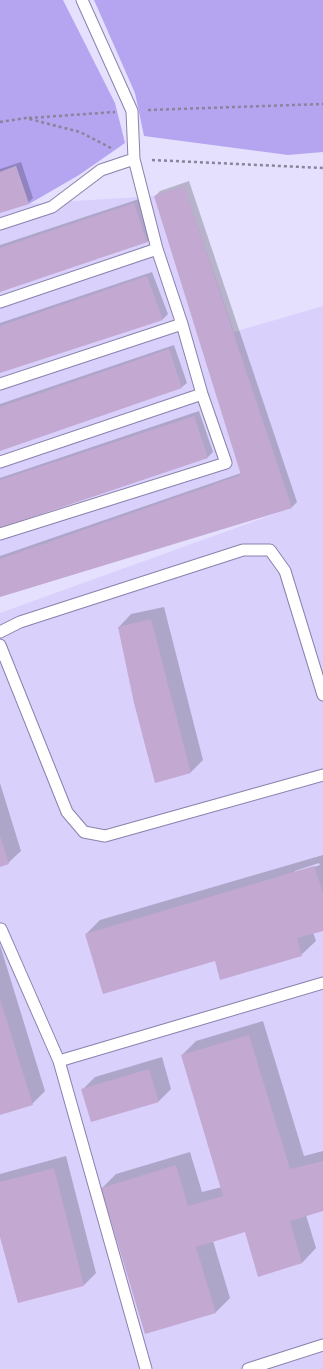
<!DOCTYPE html>
<html>
<head>
<meta charset="utf-8">
<style>
	body { margin:0 }
	canvas { display:block; background:#e5e0fd }
</style>
</head>
<body>
<canvas width="323" height="1369"></canvas>
<script>
const g = document.querySelector('canvas').getContext('2d');
g.lineJoin = 'round';
function paint(path, color) {
  g.fillStyle = color;
  g.fill(path, 'evenodd');
}
function shape(rows) {
  const path = new Path2D();
  for (const r of rows) {
    path.moveTo(r[0], r[1]);
    for (let i = 2; i < r.length; i += 2) path.lineTo(r[i], r[i + 1]);
  }
  return path;
}
function trace(path, color, width, dash) {
  g.strokeStyle = color;
  g.lineWidth = width;
  g.lineCap = dash ? 'butt' : 'round';
  g.setLineDash(dash || []);
  g.stroke(path);
}
const built = shape([
	[16,166,29,204,154,196,184,186,234,332,323,306,323,1369,0,1369,0,613,280,512,0,597,0,172]
]);
const green = shape([
	[0,0,63,0,115,103,125,143,79,175,29,204,16,166,0,172],
	[94,0,323,0,323,152,288,155,144,136,135,93]
]);
const shadow = shape([
	[21,162,33,198,28,203,0,212,0,169],
	[189,181,297,502,292,507,0,596,0,556,241,473,155,196,160,191],
	[139,199,152,237,147,242,0,291,0,245],
	[152,272,168,314,163,319,0,372,0,323],
	[174,345,187,383,182,387,0,449,0,404],
	[199,411,213,452,208,457,0,524,0,478],
	[164,607,203,760,191,772,156,781,119,627,131,614],
	[0,783,21,851,8,863,0,866],
	[323,855,323,930,313,932,316,941,301,955,216,960,86,934,100,920],
	[319,863,320,865,295,873,295,871],
	[0,945,45,1091,32,1104,0,1114],
	[263,1021,304,1156,323,1151,323,1210,306,1215,316,1248,302,1263,259,1275,246,1231,213,1241,230,1298,216,1312,146,1333,102,1188,116,1174,190,1152,202,1192,222,1187,182,1055,196,1041],
	[162,1057,171,1089,159,1101,83,1089,95,1077],
	[66,1156,96,1273,84,1285,18,1302,0,1233,0,1174]
]);
const building = shape([
	[16,166,29,204,0,213,0,172],
	[184,186,292,508,0,597,0,559,241,475,154,196],
	[134,203,147,242,0,292,0,248],
	[147,276,163,320,0,373,0,326],
	[169,349,182,388,0,451,0,407],
	[194,416,208,458,0,528,0,480],
	[151,619,191,773,155,783,134,703,118,627],
	[0,836,9,864,0,867],
	[314,866,323,893,323,931,297,938,302,956,220,980,215,961,103,994,85,934],
	[0,999,33,1105,0,1115],
	[249,1035,290,1169,323,1161,323,1211,290,1221,302,1263,258,1277,245,1232,196,1247,216,1313,145,1334,101,1188,176,1165,188,1206,223,1196,181,1055],
	[149,1069,159,1102,91,1122,81,1089],
	[54,1168,84,1286,18,1303,0,1237,0,1182]
]);
const path = shape([
	[148,110,323,104],
	[29,118,115,112],
	[0,122,26,118,80,132,113,149],
	[152,160,323,168]
]);
const service = shape([
	[0,224,52,207,101,170,134,159],
	[0,302,157,249],
	[0,384,182,324],
	[0,462,202,394],
	[0,534,226,463,202,394,182,324,157,249,134,159,132,111,82,0],
	[0,632,20,622,243,550,270,550,285,571,323,695],
	[0,645,67,812,84,832,105,836,323,775],
	[1,929,59,1061,146,1369],
	[59,1061,323,983],
	[248,1369,323,1345]
]);
paint(built, '#d9d0fc');
paint(green, '#b5a5f1');
paint(shadow, '#0003');
paint(building, '#c3a8d2');
trace(service, '#8a81ac', 13);
trace(path, '#88849b', 2.5, [3, 3]);
trace(service, '#fff', 11);
</script>
</body>
</html>
